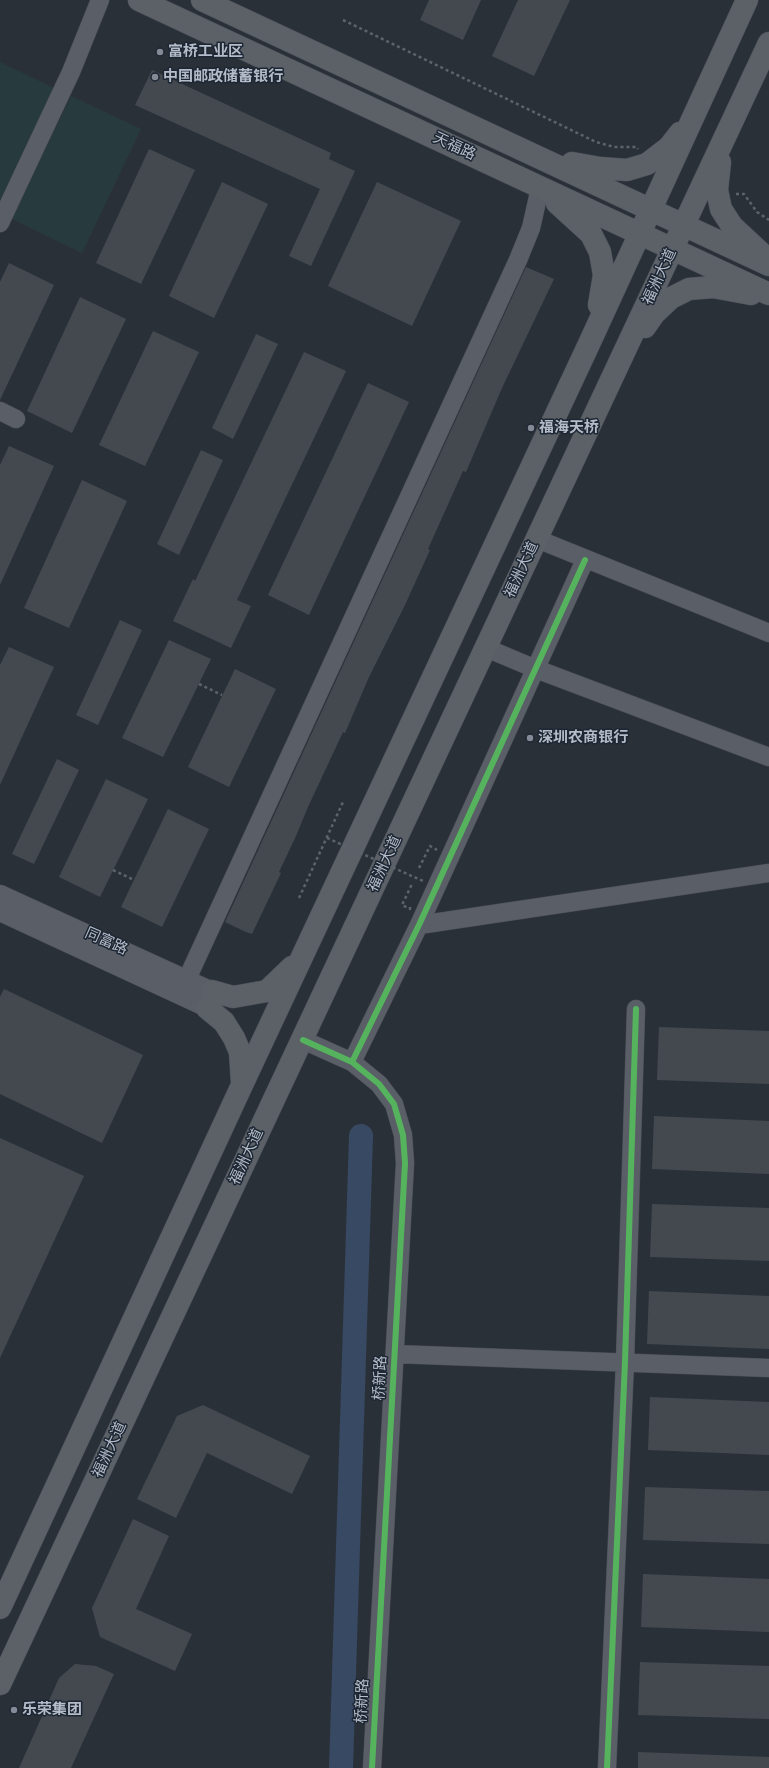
<!DOCTYPE html>
<html>
<head>
<meta charset="utf-8">
<style>
	body { margin:0 }
	canvas { display:block; background:#2a3038 }
</style>
</head>
<body>
<canvas width="769" height="1768"></canvas>
<script>
const g = document.querySelector('canvas').getContext('2d');
g.lineJoin = 'round';
function paint(path, color) {
  g.fillStyle = color;
  g.fill(path, 'evenodd');
}
function shape(rows) {
  const path = new Path2D();
  for (const r of rows) {
    path.moveTo(r[0], r[1]);
    for (let i = 2; i < r.length; i += 2) path.lineTo(r[i], r[i + 1]);
  }
  return path;
}
function trace(path, color, width, dash) {
  g.strokeStyle = color;
  g.lineWidth = width;
  g.lineCap = dash ? 'butt' : 'round';
  g.setLineDash(dash || []);
  g.stroke(path);
}
function drawText(font, color, halo, rows, align = 'center') {
  g.font = font + ' "Titillium Web","Noto Sans SC",sans-serif';
  g.lineWidth = 3;
  g.setLineDash([]);
  g.textBaseline = 'middle';
  g.strokeStyle = halo;
  g.fillStyle = color;
  for (const [text, x, y, turn = 0] of rows) {
    g.save();
    g.translate(x, y);
    g.rotate((+turn || 0) * Math.PI / 180);
    g.textAlign = isNaN(turn) ? turn : align;
    if (halo) g.strokeText(text, 0, 0);
    g.fillText(text, 0, 0);
    g.restore();
  }
}
const green = shape([
	[0,62,54,88,0,200],
	[71,96,141,129,82,253,12,219]
]);
const river = shape([
	[341,1768,361,1136]
]);
const building = shape([
	[429,0,481,0,463,40,420,20],
	[518,0,570,0,534,76,492,56],
	[152,70,331,153,329,159,355,171,311,266,289,256,320,189,135,105],
	[149,149,195,170,141,284,96,263],
	[222,182,268,204,214,318,169,296],
	[377,182,461,221,412,326,328,286],
	[9,263,54,285,0,400,0,282],
	[526,267,554,279,502,388,466,472,463,471,428,549,430,550,405,605,369,677,345,733,343,732,308,807,296,836,279,872,281,873,252,934,246,932,225,922],
	[80,297,126,319,72,433,27,411],
	[153,331,199,352,145,466,99,445],
	[256,334,278,344,233,439,212,428],
	[304,352,346,371,237,600,251,606,231,648,173,621,193,579,195,581],
	[368,383,409,402,309,615,268,595],
	[9,446,54,466,0,585,0,465],
	[201,450,223,460,179,555,157,544],
	[82,480,127,501,69,628,24,608],
	[120,620,142,630,98,725,76,715],
	[169,640,211,659,163,757,122,738],
	[9,647,54,667,0,785,0,665],
	[235,669,276,689,229,787,188,767],
	[57,759,79,770,34,864,12,854],
	[106,779,148,799,100,897,59,877],
	[168,809,209,829,162,927,121,907],
	[4,989,143,1055,102,1143,0,1094,0,997],
	[659,1027,769,1031,769,1084,657,1080],
	[654,1116,769,1121,769,1174,652,1169],
	[0,1138,84,1176,0,1358],
	[652,1204,769,1208,769,1261,650,1257],
	[649,1291,769,1296,769,1349,647,1344],
	[650,1397,769,1402,769,1455,648,1450],
	[203,1405,310,1456,292,1494,207,1453,176,1518,137,1499,177,1416],
	[645,1487,769,1491,769,1544,643,1540],
	[133,1519,169,1536,136,1609,192,1634,175,1671,100,1637,92,1608],
	[643,1574,769,1579,769,1632,641,1627],
	[640,1662,769,1666,769,1719,638,1715],
	[75,1664,96,1666,114,1674,71,1768,19,1768,59,1678],
	[638,1752,769,1757,769,1768,638,1768]
]);
const path = shape([
	[343,20,596,142,614,147,637,147,638,149],
	[736,194,744,194,757,212,769,220],
	[199,684,222,695],
	[419,868,430,846,437,850],
	[113,870,134,880],
	[299,898,343,802],
	[410,907,410,909,402,905,412,884]
]);
const minor = shape([
	[0,223,71,72,100,0],
	[0,411,16,419],
	[537,539,769,633],
	[486,648,536,669,769,757],
	[0,894,212,991],
	[0,912,207,1008],
	[419,925,769,873],
	[187,979,518,260,531,228,540,188],
	[303,1040,352,1062,379,1084,394,1104,403,1135,405,1163,372,1768],
	[352,1062,419,925,585,560],
	[395,1354,769,1368],
	[607,1768,625,1362,636,1009]
]);
const major = shape([
	[139,0,769,294],
	[202,0,769,265],
	[720,162,717,190,721,209,732,226,761,253],
	[572,163,600,168,627,170,647,164,669,147,680,133],
	[557,203,591,234,600,252,604,275,599,305],
	[645,327,654,314,671,298,689,289,713,287,751,294],
	[212,991,233,997,267,991,292,967],
	[207,1008,224,1022,234,1038,240,1052,242,1083],
	[0,1608,242,1085,589,344,747,0],
	[0,1684,769,43]
]);
const pathBridge = shape([
	[327,838,423,881]
]);
const cycleway = shape([
	[303,1040,352,1062,379,1084,394,1104,403,1135,405,1163,372,1768],
	[352,1062,419,925,585,560],
	[607,1768,625,1362,636,1009]
]);
const markers = [
	[160,52,4,"#848b96"],
	[155,77,4,"#848b96"],
	[531,428,4,"#848b96"],
	[530,738,4,"#848b96"],
	[14,1710,4,"#848b96"]
];
const poiNames = [
	["富桥工业区",168,52],
	["中国邮政储蓄银行",163,77],
	["福海天桥",539,428],
	["深圳农商银行",538,738],
	["乐荣集团",22,1710]
];
const streetNames = [
	["天福路",454,147,25],
	["福洲大道",660,277,-65],
	["福洲大道",522,570,-65],
	["福洲大道",385,864,-65],
	["同富路",106,942,24],
	["福洲大道",247,1157,-65],
	["桥新路",381,1378,-87],
	["福洲大道",110,1450,-65],
	["桥新路",363,1701,-87]
];
paint(green, '#273a3e');
trace(river, '#384963', 24);
paint(building, '#444950');
trace(minor, '#484c53', 19);
trace(major, '#484c55', 23);
trace(path, '#5d636a', 2.5, [3, 3]);
trace(minor, '#5a5e66', 18);
trace(major, '#5c6168', 22);
trace(pathBridge, '#5d636a', 2.5, [3, 3]);
trace(cycleway, '#56b35d', 6);
for (const [x, y, r, color] of markers) {
  const dot = new Path2D();
  dot.arc(x, y, r, 0, 2 * Math.PI);
  g.fillStyle = color;
  g.fill(dot);
  trace(dot, '#1d2633', 1.5);
}
drawText('bold 15px', '#b4bcc9', '#1d2633', poiNames, 'left');
drawText('15px', '#b4bcc9', '#1d2633', streetNames);
</script>
</body>
</html>
